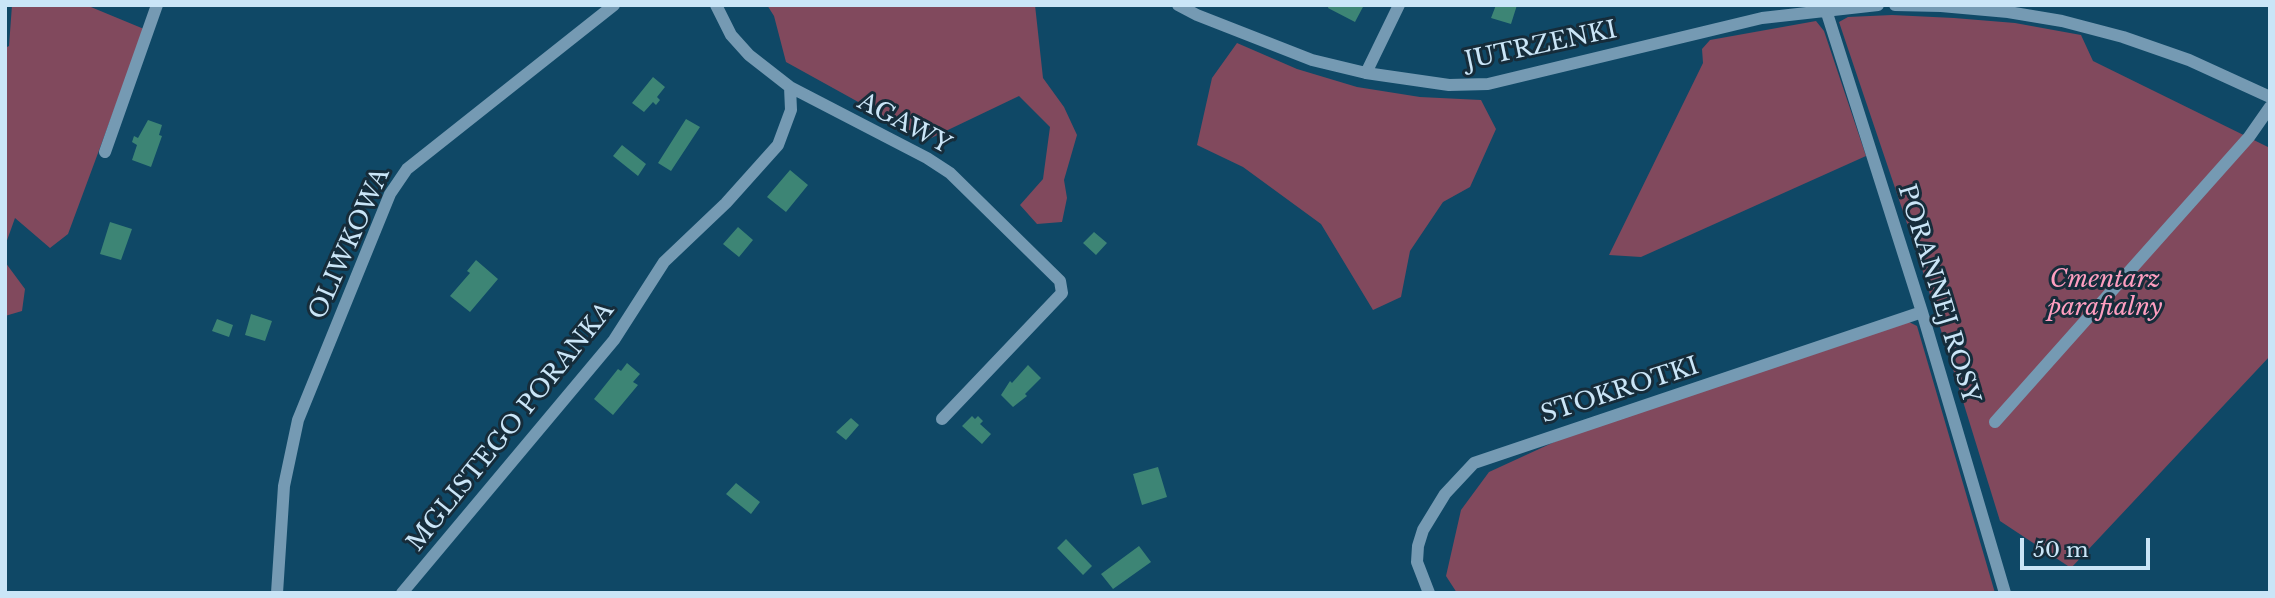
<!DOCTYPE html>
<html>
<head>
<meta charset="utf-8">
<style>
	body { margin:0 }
	#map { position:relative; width:2275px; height:598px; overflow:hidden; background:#0f4866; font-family:"Libre Baskerville",serif }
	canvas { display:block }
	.frame { position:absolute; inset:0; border:7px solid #cae5f7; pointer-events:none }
	.scale { position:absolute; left:2020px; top:538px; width:130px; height:32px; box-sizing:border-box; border:4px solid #cae5f7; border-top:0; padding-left:9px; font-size:21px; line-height:24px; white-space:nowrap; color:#cae5f7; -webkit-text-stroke:5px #162c3a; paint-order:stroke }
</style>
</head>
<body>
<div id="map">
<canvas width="2275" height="598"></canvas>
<div class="frame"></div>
<div class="scale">50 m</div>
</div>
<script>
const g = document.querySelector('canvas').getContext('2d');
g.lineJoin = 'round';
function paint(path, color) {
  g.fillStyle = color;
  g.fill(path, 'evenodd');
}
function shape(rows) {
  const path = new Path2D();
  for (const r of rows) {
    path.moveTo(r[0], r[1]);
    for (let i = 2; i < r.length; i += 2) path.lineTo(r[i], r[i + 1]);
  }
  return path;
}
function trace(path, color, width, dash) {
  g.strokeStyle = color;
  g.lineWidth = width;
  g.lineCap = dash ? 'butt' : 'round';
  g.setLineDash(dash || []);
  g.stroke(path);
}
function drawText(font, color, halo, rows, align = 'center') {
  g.font = font + ' "Libre Baskerville",serif';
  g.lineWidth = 6;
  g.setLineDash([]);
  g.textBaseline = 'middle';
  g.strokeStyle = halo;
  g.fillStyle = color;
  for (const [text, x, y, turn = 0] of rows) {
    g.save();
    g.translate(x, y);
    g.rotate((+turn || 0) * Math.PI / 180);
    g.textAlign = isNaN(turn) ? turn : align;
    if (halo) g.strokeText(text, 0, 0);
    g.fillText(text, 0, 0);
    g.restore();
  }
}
const green = shape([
	[12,5,86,5,144,29,68,234,50,248,15,218,5,246,5,48,9,46],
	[767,5,1035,5,1043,78,1064,107,1077,135,1064,180,1067,198,1062,222,1037,224,1020,205,1043,179,1050,127,1019,96,927,140,786,62,774,16],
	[1892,15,1954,18,2015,23,2081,35,2093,61,2270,148,2270,356,2071,568,2000,521,1918,256,1839,22,1848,17],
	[1816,21,1824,31,1866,156,1641,257,1609,255,1703,63,1702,49,1710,40],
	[1237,43,1297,69,1357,87,1420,97,1481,100,1496,129,1470,187,1443,202,1410,251,1401,297,1373,310,1321,224,1243,167,1197,145,1212,78],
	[5,262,25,289,22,311,5,316],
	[1909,322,1917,326,1995,593,1457,593,1446,576,1461,510,1489,472,1563,438]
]);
const building = shape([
	[1329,5,1364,5,1355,22,1328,8],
	[1496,5,1517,5,1511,24,1491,18],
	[653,77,665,87,657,97,660,100,656,105,653,102,644,112,632,103],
	[686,119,700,127,671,171,658,163],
	[148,120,162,125,159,135,162,136,151,167,132,160,137,145,132,142,134,136,138,138],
	[622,145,646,164,638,176,613,156],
	[790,170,808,185,786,212,767,197],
	[110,222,132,229,121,260,100,254],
	[738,227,753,240,739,257,723,244],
	[1094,232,1107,243,1096,255,1083,243],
	[476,260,498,279,470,312,450,296,470,273,467,271],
	[251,314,272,321,265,341,245,335],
	[217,319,233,325,229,337,212,331],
	[627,363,640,374,633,382,638,385,613,415,594,399,618,369,621,371],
	[1028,365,1041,378,1025,394,1027,396,1013,407,1001,395,1010,381,1012,383],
	[972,416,975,419,978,416,983,421,980,424,991,434,982,444,962,426],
	[851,418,859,425,846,440,836,432],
	[1158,467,1167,497,1142,505,1133,474],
	[736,483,760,502,751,514,726,494],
	[1066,539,1092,566,1083,575,1057,548],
	[1139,546,1151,562,1113,589,1101,574]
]);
const minor = shape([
	[716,5,731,35,749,55,790,87,927,158,950,173,1060,281,1062,293,942,419],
	[1178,5,1197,15,1312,60,1366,73,1449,85,1488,84,1762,18,1878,5],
	[1895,5,1941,6,2008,12,2062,21,2123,37,2189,60,2270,97],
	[1826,10,1922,312,2005,593],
	[1366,73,1399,5],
	[105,152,157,5],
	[1995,422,2249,137,2270,107],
	[277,593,284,486,298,420,390,194,407,169,614,5],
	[402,593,614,340,664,262,726,203,778,145,791,110,790,87],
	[1429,593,1417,562,1418,546,1423,530,1445,494,1474,463,1922,312]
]);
const streetNames = [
	["JUTRZENKI",1541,46,-12],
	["AGAWY",904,124,28],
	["OLIWKOWA",350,244,-66],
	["PORANNEJ ROSY",1938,294,73],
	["STOKROTKI",1620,391,-18],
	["MGLISTEGO PORANKA",511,427,-51]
];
const parkNames = [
	["Cmentarz",2105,280],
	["parafialny",2105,308]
];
paint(green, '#81495d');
paint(building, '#3d8575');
trace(minor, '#759ab3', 12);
drawText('24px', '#cae5f7', '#162c3a', streetNames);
drawText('italic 24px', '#fe9ec0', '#162c3a', parkNames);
</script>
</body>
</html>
